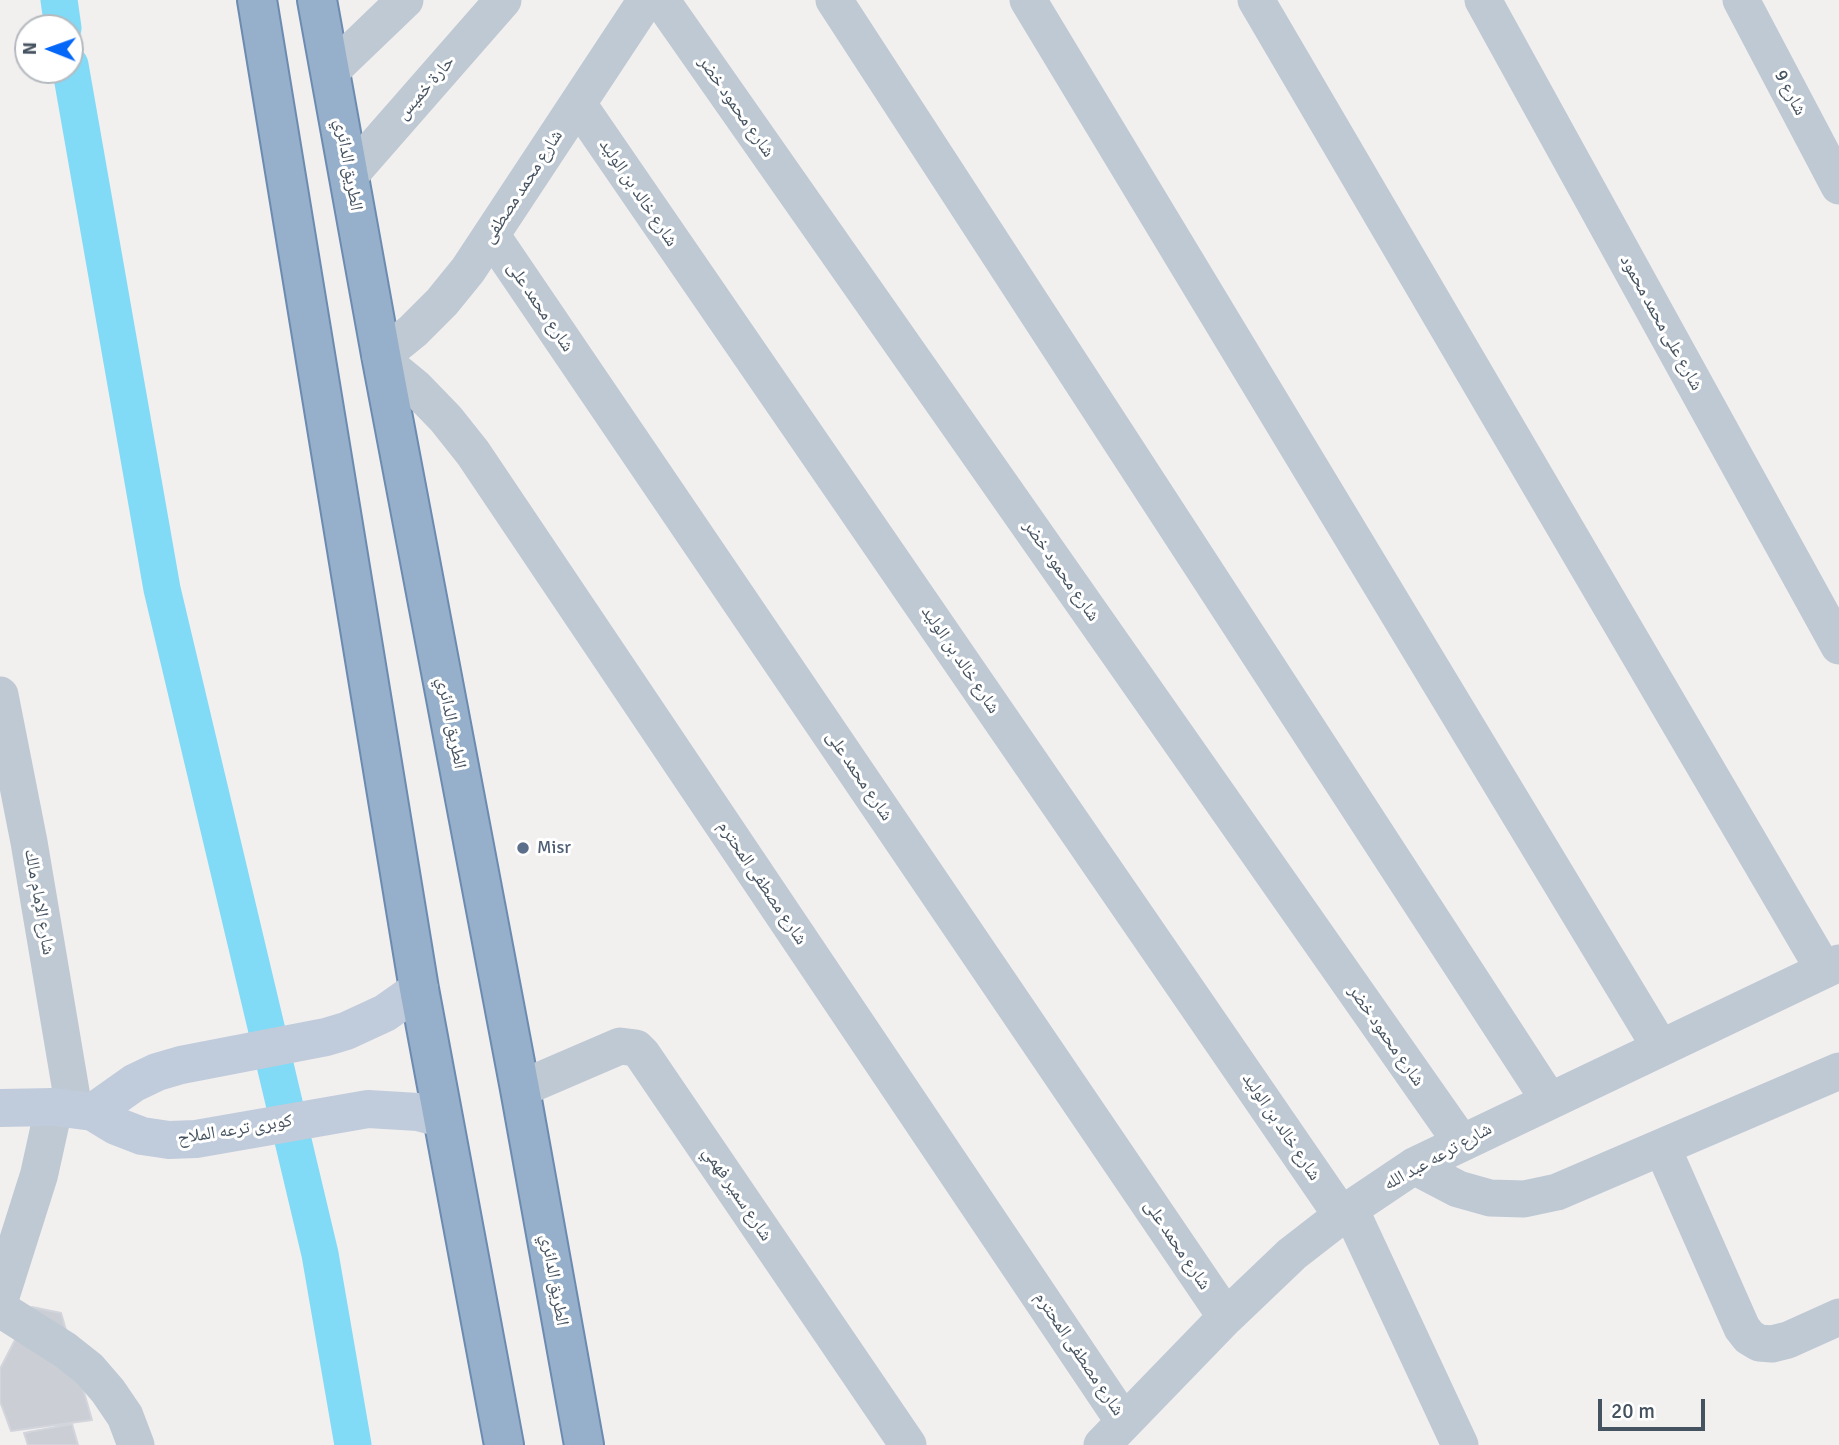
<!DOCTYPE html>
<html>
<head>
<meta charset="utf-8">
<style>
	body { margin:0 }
	#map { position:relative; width:1839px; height:1445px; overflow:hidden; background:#f2efef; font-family:Signika,sans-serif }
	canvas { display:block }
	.north { position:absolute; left:14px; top:14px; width:70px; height:70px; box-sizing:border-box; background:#fff; border:2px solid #b5babf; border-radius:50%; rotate:271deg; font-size:19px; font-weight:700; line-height:28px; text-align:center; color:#45525f }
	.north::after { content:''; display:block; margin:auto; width:24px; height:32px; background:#0467f8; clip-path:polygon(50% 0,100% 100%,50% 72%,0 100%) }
	.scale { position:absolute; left:1598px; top:1399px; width:107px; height:32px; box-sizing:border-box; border:4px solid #45525f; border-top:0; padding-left:9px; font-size:21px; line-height:24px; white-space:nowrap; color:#45525f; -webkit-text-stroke:5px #fff; paint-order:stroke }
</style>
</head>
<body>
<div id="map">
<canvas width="1839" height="1445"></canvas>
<div class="north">N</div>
<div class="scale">20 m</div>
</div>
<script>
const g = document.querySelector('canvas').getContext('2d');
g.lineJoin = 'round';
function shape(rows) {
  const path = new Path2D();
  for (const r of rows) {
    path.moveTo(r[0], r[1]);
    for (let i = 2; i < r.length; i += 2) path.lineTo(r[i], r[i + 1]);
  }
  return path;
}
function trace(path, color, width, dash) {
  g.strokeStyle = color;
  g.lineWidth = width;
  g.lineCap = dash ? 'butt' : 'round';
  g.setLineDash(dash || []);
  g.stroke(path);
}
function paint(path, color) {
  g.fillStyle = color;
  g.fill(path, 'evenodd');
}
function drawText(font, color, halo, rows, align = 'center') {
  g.font = font + ' Signika,"Noto Naskh Arabic",sans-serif';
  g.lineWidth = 6;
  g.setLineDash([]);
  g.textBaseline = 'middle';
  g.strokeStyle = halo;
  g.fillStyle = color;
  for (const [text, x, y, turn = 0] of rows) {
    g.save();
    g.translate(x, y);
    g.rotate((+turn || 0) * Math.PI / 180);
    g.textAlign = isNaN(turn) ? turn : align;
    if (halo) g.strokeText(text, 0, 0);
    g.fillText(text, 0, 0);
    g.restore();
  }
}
const canal = shape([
	[59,0,63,28],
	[70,65,162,589,320,1254,353,1445]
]);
const building = shape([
	[32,1307,61,1313,92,1420,11,1431,0,1401,0,1369,32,1307],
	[72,1424,78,1445,28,1445,24,1433,72,1424]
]);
const minor = shape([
	[661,0,1461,1142],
	[834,0,1549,1100],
	[1028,0,1660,1047],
	[1256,0,1824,970],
	[1483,0,1839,646],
	[1741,0,1839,186],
	[331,71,405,0],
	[578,104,1342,1216],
	[349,176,503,0],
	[492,236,1226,1317],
	[381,357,413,331,442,302,468,270,646,0],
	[382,360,416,388,446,419,473,453,1124,1422],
	[0,695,29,842,74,1109],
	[520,1089,620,1046,636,1048,642,1054,908,1445],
	[1662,1147,1742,1328,1749,1337,1759,1343,1772,1344,1788,1340,1839,1317],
	[1414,1166,1458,1189,1490,1198,1524,1199,1557,1192,1839,1071],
	[1350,1209,1460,1445],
	[0,1309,65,1350,89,1369,108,1391,125,1416,136,1445],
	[1102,1445,1226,1317,1292,1254,1350,1209,1414,1166,1839,963]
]);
const tertiary = shape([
	[0,1298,39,1175,54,1107]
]);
const secondary = shape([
	[0,1108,54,1107,93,1112,116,1126,142,1136,169,1140,196,1139,368,1109,418,1112,442,1118],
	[93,1112,134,1083,157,1072,181,1065,326,1037,346,1031,385,1013,419,989]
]);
const trunk = shape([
	[257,0,419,989,504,1445],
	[317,0,382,360,520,1089,584,1445]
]);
const markers = [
	[523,848,7,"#5c6f8a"]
];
const streetNames = [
	["حارة خميس",426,88,-49],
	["شارع 9",1790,93,62],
	["شارع محمود خضر",736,107,55],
	["الطريق الدائري",348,165,80],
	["شارع محمد مصطفى",523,187,-57],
	["شارع خالد بن الوليد",638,193,56],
	["شارع محمد على",540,307,56],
	["شارع على محمد محمود",1661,323,61],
	["شارع محمود خضر",1061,571,55],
	["شارع خالد بن الوليد",960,660,56],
	["الطريق الدائري",451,723,79],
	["شارع محمد على",859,776,56],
	["شارع مصطفى المحترم",762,883,56],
	["شارع الإمام مالك",39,902,80],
	["شارع محمود خضر",1386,1036,55],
	["شارع خالد بن الوليد",1281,1127,56],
	["كوبرى ترعه الملاح",235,1130,-9],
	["شارع ترعه عبد الله",1438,1157,-29],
	["شارع سمير فهمي",737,1194,56],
	["شارع محمد على",1177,1245,56],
	["الطريق الدائري",554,1280,80],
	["شارع مصطفى المحترم",1079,1354,56]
];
const serviceNames = [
	["Misr",537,848]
];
trace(canal, '#81daf6', 37);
paint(building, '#cbced5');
trace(building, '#d3d5dc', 2);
trace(trunk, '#6c8bb0', 42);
trace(minor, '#bec9d3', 37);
trace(tertiary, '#bec9d3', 38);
trace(secondary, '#c0ccdb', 38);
trace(trunk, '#96afca', 38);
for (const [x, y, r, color] of markers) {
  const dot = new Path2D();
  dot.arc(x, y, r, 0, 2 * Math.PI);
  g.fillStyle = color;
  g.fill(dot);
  trace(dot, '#fff', 2.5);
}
drawText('18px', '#45525f', '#fff', streetNames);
drawText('18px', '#4e5e75', '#fff', serviceNames, 'left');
</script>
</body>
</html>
